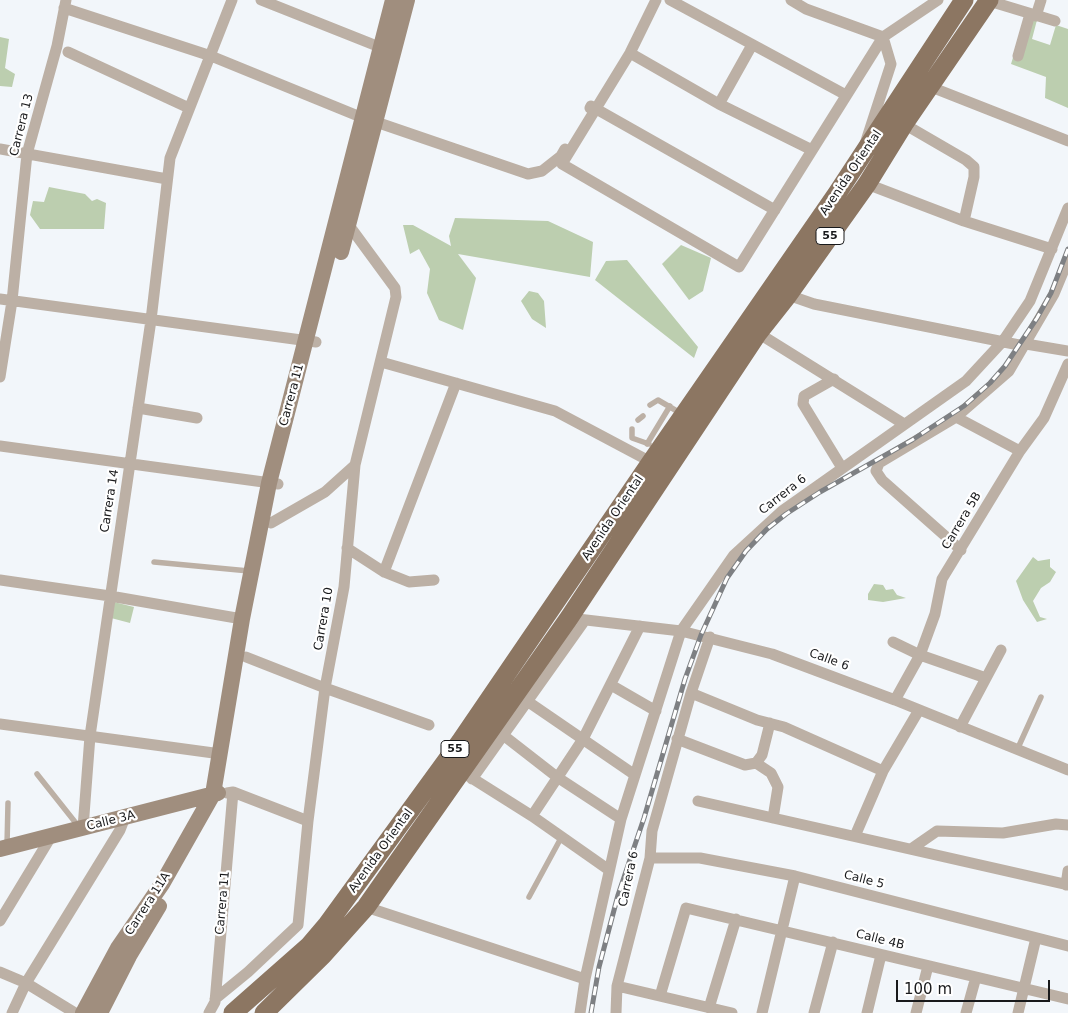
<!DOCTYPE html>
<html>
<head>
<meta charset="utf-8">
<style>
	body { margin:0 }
	#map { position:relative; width:1068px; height:1013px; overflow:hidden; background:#f2f6fa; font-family:"DejaVu Sans",sans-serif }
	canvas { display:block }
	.scale { position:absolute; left:896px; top:980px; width:154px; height:22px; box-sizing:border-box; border:2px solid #18191b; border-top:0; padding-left:6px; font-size:15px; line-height:18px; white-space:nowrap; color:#18191b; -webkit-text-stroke:4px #fff; paint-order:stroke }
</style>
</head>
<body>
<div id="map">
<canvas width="1068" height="1013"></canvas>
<div class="scale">100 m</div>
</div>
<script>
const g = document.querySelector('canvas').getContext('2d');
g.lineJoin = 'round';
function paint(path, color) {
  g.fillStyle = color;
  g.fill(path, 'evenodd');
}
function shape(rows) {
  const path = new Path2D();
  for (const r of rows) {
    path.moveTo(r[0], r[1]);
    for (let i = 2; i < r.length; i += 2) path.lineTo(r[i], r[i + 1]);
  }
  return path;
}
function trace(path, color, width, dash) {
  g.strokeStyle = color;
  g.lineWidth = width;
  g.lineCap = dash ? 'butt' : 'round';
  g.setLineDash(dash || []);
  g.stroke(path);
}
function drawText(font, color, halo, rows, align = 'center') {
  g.font = font + ' "DejaVu Sans",sans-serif';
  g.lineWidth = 4.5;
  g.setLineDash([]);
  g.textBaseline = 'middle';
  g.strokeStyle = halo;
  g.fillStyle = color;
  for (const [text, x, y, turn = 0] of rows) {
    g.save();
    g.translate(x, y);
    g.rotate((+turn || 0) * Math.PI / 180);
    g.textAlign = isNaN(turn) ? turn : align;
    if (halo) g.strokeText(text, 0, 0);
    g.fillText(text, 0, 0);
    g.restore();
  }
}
const green = shape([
	[1026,15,1037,20,1032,39,1050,45,1056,25,1068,29,1068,108,1045,98,1046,77,1011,64],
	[0,37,9,39,5,68,15,74,12,87,0,86],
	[49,187,85,194,92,201,97,199,106,203,104,229,40,229,30,215,33,201,44,202],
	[455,218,548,221,593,242,590,277,458,254,476,278,463,330,439,320,427,293,430,269,419,249,410,254,403,225,413,225,451,246,449,236],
	[681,245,711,258,703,291,689,300,662,264],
	[627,260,698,347,694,358,595,280,606,261],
	[529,291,538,293,544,301,546,328,532,319,521,301],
	[1033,557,1038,561,1050,559,1050,567,1056,572,1050,582,1041,588,1033,601,1040,617,1047,619,1037,622,1023,600,1016,581],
	[874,584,883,585,886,590,893,589,897,595,906,598,883,602,868,600,868,594],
	[114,602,134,607,130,623,111,618]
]);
const lane = shape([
	[650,405,658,400,682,414],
	[638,420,643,416],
	[632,429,632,438,649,444],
	[647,444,670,406],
	[154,562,249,571],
	[1017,750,1041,697],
	[37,774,79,827],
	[7,845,8,803],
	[529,897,561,838]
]);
const street = shape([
	[261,0,382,48,388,47],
	[656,0,630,53,562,164,739,267,883,37,938,0],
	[670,0,846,95],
	[791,0,806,9,883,37],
	[989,1,1055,21],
	[64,8,211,56,363,118],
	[1036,16,1041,0],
	[68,52,189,108],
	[630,53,719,104,812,150],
	[1018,56,1030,14],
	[931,87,1068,141],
	[719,104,752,45],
	[590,108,591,106,775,210],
	[376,122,528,174,542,171,561,156,565,149],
	[904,124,966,160,974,167,974,177,964,221],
	[865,144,891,64,883,37],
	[0,149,167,179],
	[867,184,964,221,1052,249],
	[788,295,814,304,1019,345,1026,344,1068,351],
	[0,299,316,342],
	[758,333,904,424],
	[381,362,555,411,651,462],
	[0,377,12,301,27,154,57,46,66,0],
	[834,379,804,396,803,404,842,468],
	[138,408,197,418],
	[956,417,1020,451],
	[0,446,278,484],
	[271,523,325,492,355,465],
	[347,548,384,572,409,582,434,580],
	[961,550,882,480,876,471,879,463,956,417,1009,371,1054,294,1068,260],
	[384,572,456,383],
	[0,580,110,596,242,619],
	[569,618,681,631,772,654,895,700,1068,770],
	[893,642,920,655,986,678],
	[246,657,325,688,429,725],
	[611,685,656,711],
	[691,693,757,720,784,727,883,771],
	[895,700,920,655,935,614,942,579,1020,451,1044,418,1068,364],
	[527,701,635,775],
	[0,724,221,754],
	[960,727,1001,650],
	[503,735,557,777,621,819],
	[677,739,745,765,756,763],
	[756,763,771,773,778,787,773,818],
	[756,763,762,755,770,723],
	[467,775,532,816,609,870],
	[472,779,585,620],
	[227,793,233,792,308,821],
	[698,801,1068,885],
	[532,816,583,739,640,626],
	[83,828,90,736,151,320,170,158,232,0],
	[855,836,883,771,919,710],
	[911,849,937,831,1003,833,1056,824,1068,825],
	[650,858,700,858,795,876,1068,946],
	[1066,885,1068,871],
	[366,907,585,979],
	[0,921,52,835],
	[0,972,26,983,75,1013],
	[617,986,732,1013],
	[660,996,686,908,1068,999],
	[215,999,248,972,298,925,308,821,325,688,344,587,355,465,396,297,395,288,348,224],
	[709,1008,736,919],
	[12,1013,26,983,120,830,125,817],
	[209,1013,215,1002,233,792],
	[580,1013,585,979,621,819,681,631,734,555,782,511,966,381,1003,341,1030,301,1068,208],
	[616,1013,617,986,650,858,652,831,691,693,710,637],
	[762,1013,795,876],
	[814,1013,833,942],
	[867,1013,881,955],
	[916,1013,928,966],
	[966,1013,976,977],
	[1018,1013,1036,938]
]);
const secondary = shape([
	[341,252,407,0],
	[0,849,218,793],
	[83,1013,118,948,162,884,213,794,242,619,269,483,393,0],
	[100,1013,129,956,159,906]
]);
const primary = shape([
	[233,1013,309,946,326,926,460,742,651,462,836,195,964,0],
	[264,1013,323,955,366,907,569,618,758,333,788,295,867,184,904,124,989,0]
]);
const rail = shape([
	[591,1013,599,967,618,895,644,818,685,679,701,635,727,578,746,551,767,529,786,514,820,492,912,440,964,406,990,383,1005,366,1037,318,1051,293,1068,249]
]);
const shields = [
	[830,236,28],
	[455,749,28]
];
const shieldNames = [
	["55",830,236],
	["55",455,749]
];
const streetNames = [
	["Carrera 13",22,125,-76],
	["Avenida Oriental",851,173,-56],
	["Carrera 11",292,395,-75],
	["Carrera 6",783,495,-38],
	["Carrera 14",110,501,-81],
	["Avenida Oriental",613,518,-56],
	["Carrera 5B",962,521,-59],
	["Carrera 10",324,619,-80],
	["Calle 6",829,660,20],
	["Calle 3A",111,821,-14],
	["Avenida Oriental",381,851,-54],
	["Carrera 6",629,879,-78],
	["Calle 5",864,880,14],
	["Carrera 11",223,903,-85],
	["Carrera 11A",148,904,-57],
	["Calle 4B",880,940,14]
];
paint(green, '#bcceaf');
trace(lane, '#bcb0a5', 5.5);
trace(street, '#bcb0a5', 11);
trace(secondary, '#a08e7e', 16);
trace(primary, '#8c7662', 19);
trace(rail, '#7e8083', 5);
trace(rail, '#fff', 3, [9]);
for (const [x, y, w] of shields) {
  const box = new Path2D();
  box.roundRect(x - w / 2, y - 8.5, w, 17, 4);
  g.fillStyle = '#fff';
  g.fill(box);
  trace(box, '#18191b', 1);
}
drawText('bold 11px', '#18191b', null, shieldNames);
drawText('12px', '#18191b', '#fff', streetNames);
</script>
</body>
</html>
